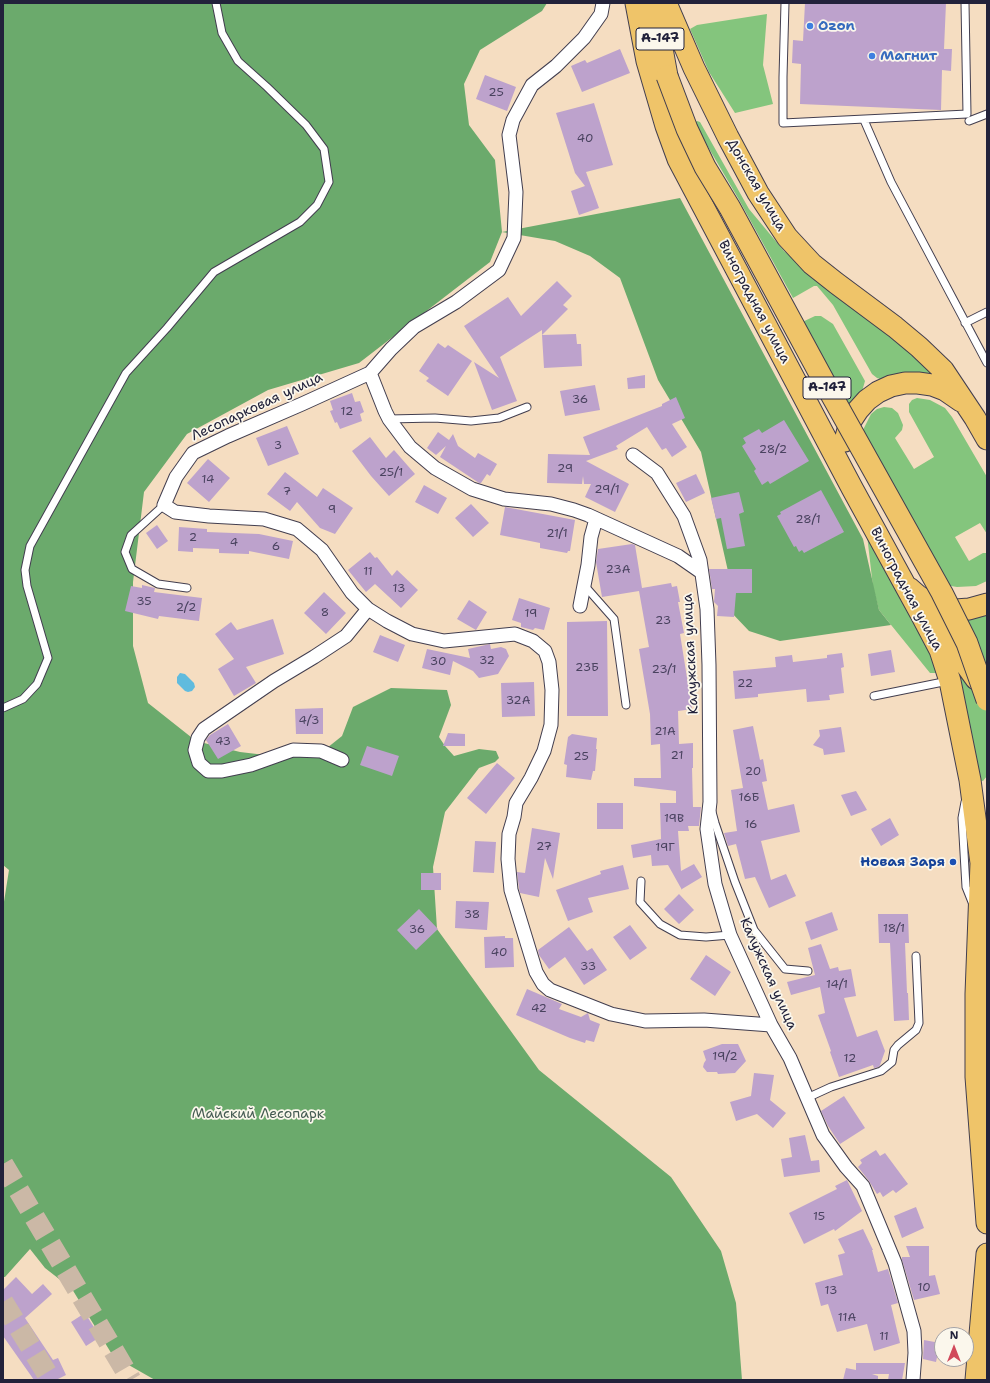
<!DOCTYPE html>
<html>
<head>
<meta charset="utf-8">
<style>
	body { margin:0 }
	#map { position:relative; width:990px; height:1383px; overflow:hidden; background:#f5ddc1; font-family:"Shantell Sans",sans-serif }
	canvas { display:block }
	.frame { position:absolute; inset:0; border:4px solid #22223b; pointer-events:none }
	.north { position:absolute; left:934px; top:1327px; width:40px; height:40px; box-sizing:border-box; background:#fbf7ec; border:1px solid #a4a2a5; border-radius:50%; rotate:0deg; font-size:11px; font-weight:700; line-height:16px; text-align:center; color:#22223b }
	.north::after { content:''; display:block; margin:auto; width:14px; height:18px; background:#d1495b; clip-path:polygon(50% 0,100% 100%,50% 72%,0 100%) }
</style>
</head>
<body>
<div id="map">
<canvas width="990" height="1383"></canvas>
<div class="frame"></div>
<div class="north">N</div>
</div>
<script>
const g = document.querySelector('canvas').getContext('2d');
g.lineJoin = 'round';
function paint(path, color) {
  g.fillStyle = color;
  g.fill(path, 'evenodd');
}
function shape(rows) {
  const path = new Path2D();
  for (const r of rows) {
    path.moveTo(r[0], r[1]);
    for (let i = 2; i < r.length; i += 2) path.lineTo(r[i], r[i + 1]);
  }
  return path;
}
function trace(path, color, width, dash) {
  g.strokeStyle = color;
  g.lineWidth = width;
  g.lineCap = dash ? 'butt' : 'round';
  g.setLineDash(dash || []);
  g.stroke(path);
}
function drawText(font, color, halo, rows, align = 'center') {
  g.font = font + ' "Shantell Sans",sans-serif';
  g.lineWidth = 3.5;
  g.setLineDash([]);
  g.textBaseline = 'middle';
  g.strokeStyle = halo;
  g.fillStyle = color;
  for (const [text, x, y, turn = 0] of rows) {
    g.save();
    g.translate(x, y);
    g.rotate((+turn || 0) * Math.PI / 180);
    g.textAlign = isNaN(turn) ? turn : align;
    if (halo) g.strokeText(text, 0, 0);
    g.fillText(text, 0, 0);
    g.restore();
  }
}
const green = shape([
	[767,14,763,65,773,104,735,113,709,72,690,29,697,25],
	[697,121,700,122,749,209,784,251,815,276,900,341,934,377,883,380,877,378,872,374,833,305,817,286,814,286,793,298,738,198,694,123],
	[815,316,821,316,833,324,865,381,861,395,851,404,842,407,798,324],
	[917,398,930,400,945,408,952,417,987,477,987,534,980,523,955,537,969,561,983,553,987,553,987,581,976,586,957,587,945,585,861,434,871,414,877,409,884,407,892,408,898,413,903,425,902,430,895,438,914,469,934,457,909,412,909,404,912,400],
	[867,535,918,620,937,670,936,673,930,673,879,610,873,587],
	[987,606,987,681,955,611],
	[952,662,987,696,987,776,983,781,979,780]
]);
const forest = shape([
	[3,3,547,3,542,11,480,50,464,84,469,125,495,160,502,232,680,198,863,539,879,610,891,625,780,641,749,631,730,611,730,580,701,452,658,380,620,278,590,256,555,241,502,232,490,262,359,363,268,390,187,434,144,492,133,582,133,646,148,703,196,741,240,752,282,757,322,752,342,736,353,707,391,688,447,690,451,705,439,737,445,746,454,756,479,749,496,751,499,758,495,762,479,768,445,812,433,867,437,929,539,1070,671,1177,721,1251,736,1303,742,1380,155,1380,113,1356,72,1289,45,1268,30,1249,5,1277,3,1277,3,908,9,870,3,865]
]);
const water = shape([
	[180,673,185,674,194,683,195,687,192,691,188,692,185,691,177,683,177,677]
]);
const building = shape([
	[805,3,946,3,944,49,952,49,951,71,942,70,941,110,800,104,801,64,792,63,793,40,803,41],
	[620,49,630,73,582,92,571,66,585,60,587,63],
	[485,75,516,87,507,111,476,99],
	[594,103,613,165,586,172,599,208,579,215,571,191,585,186,575,173,556,113],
	[557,281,572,296,563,305,568,309,542,335,542,330,500,357,517,401,492,410,474,362,499,378,464,326,508,297,521,316],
	[576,334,577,344,581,344,582,366,544,368,542,335],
	[438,343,445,348,448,345,472,361,448,396,426,381,429,378,419,371],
	[645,375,645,388,628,389,627,378],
	[595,385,600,410,565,416,560,391],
	[352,393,355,402,360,401,364,412,360,414,362,421,340,429,337,422,335,423,330,411,333,410,330,401],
	[676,397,685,418,672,424,687,447,672,457,666,448,662,450,647,427,616,446,618,449,586,461,629,484,615,512,585,497,591,484,584,484,583,476,582,484,547,483,548,454,590,455,583,437,662,406,662,404],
	[784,420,809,461,770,484,768,481,762,485,754,471,756,469,742,446,746,443,743,438,759,429,762,433],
	[287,426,299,454,268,466,256,438],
	[438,432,449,440,453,434,458,446,475,458,478,453,497,464,490,476,487,474,481,483,479,483,440,457,446,446,436,455,427,448],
	[370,437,386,458,394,450,415,474,389,496,371,476,352,451],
	[208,459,230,478,209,502,187,483],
	[285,472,317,497,323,488,353,508,335,534,320,528,297,502,290,511,267,494],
	[696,474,705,493,686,502,676,483],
	[424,485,447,498,438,514,415,502],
	[821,490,844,532,804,553,802,550,799,552,796,546,794,547,777,516,781,514,780,512],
	[739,492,744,512,739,514,745,546,727,549,721,518,716,519,711,498],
	[471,504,489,523,473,537,455,518],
	[505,507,575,520,570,551,568,551,567,553,540,548,540,543,500,535],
	[157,525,168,541,157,549,146,533],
	[179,527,207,529,207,532,259,534,293,541,289,559,249,551,249,554,219,553,219,549,193,548,193,552,178,551],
	[632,544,635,545,642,588,671,583,672,587,677,586,680,602,678,602,684,633,680,634,692,709,678,711,679,744,693,743,693,768,692,768,693,807,701,807,699,826,688,826,689,831,678,831,681,871,694,864,702,877,682,889,682,890,668,865,652,866,651,855,633,858,631,845,661,839,660,803,676,803,676,791,634,786,634,778,661,778,660,744,651,745,650,714,639,649,649,647,639,591,602,597,596,562,598,549],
	[370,552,375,558,377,557,392,576,397,570,418,590,401,608,375,584,366,592,348,570],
	[709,569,752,569,752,593,736,593,734,617,717,616,718,606,714,602,715,589,712,589],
	[142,585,155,588,154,592,202,598,199,621,159,616,158,619,125,611,131,586,142,588],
	[324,592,346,613,326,634,304,613],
	[519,598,550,608,544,630,535,628,533,630,521,627,521,623,512,620],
	[469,600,487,612,476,630,457,619],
	[273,619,284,654,246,667,256,683,234,696,218,669,234,659,215,634,231,622,237,630],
	[607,621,608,716,567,716,567,622],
	[380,635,405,645,398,662,373,652],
	[490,644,491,649,501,647,506,649,509,656,498,674,479,678,473,671,453,661,450,675,422,668,427,649,470,658,468,649],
	[891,650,895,672,871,676,868,654],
	[842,653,844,667,841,668,844,693,829,695,830,700,807,702,806,689,758,694,758,697,735,699,733,671,776,667,775,657,792,655,793,662,827,658,827,655],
	[534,682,535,716,502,717,501,683],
	[323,708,323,734,296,734,295,709],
	[228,724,241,746,218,759,206,740,210,735],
	[753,726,760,760,763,759,767,781,762,782,768,810,794,804,800,832,761,841,771,880,786,874,796,896,769,908,755,877,745,879,736,844,728,846,724,833,737,831,731,790,743,788,733,730],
	[841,727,845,752,824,755,823,749,813,745,820,736,819,730],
	[448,733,465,734,465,746,443,746],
	[572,734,597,738,596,749,597,749,595,771,593,771,591,780,566,777,567,765,564,764,568,737],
	[367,746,399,756,392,776,360,765],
	[497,763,515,778,486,814,467,798],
	[856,791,867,810,851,816,841,795],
	[597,803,623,803,623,829,597,829],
	[890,818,899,835,881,846,871,829],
	[532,828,560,833,553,879,545,858,539,897,520,893,519,888,517,872,525,873],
	[475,841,496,842,494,873,473,872],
	[623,865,629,889,588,898,593,912,568,921,556,890,601,874,600,871],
	[421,873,441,873,441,890,421,890],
	[679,894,694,910,679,924,664,909],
	[456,901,489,902,487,930,455,928],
	[419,909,438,929,416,950,397,930],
	[832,912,838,930,811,940,805,922],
	[878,914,908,914,909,943,905,943,907,993,908,993,909,1020,894,1021,890,943,879,943],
	[630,925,647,948,630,960,613,937],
	[569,927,587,951,592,948,607,970,584,985,565,957,549,969,539,955,538,950],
	[505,936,505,938,513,938,514,967,485,968,484,937],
	[821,944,830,969,838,967,839,971,851,969,856,996,844,998,857,1037,877,1030,885,1051,880,1065,879,1067,874,1068,873,1065,839,1077,830,1052,831,1051,818,1015,825,1013,820,987,791,995,787,982,815,975,808,948],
	[706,955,731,972,715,996,690,979],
	[527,989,562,1004,559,1009,581,1017,588,1013,590,1020,600,1024,594,1042,586,1040,585,1043,570,1038,516,1015],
	[722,1044,738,1044,746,1061,735,1073,718,1074,717,1072,707,1072,703,1067,704,1063,706,1060,703,1051],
	[754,1073,774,1075,770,1100,786,1113,773,1128,757,1114,736,1121,730,1102,751,1096],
	[844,1096,865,1128,840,1144,828,1126,821,1111],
	[805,1135,811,1161,819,1160,820,1172,784,1177,781,1159,792,1157,789,1138],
	[876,1150,880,1156,885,1153,908,1184,896,1193,893,1190,883,1197,880,1192,877,1194,869,1181,858,1167,862,1163,860,1160],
	[847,1180,862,1211,835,1231,834,1229,804,1244,789,1213,837,1189,835,1186],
	[916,1207,924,1228,902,1238,894,1216],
	[863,1229,873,1250,872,1250,878,1272,888,1269,898,1303,891,1305,900,1343,874,1351,867,1324,837,1332,828,1304,821,1306,815,1283,843,1275,838,1255,845,1253,838,1239],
	[906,1246,929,1246,929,1276,935,1275,940,1294,914,1300,902,1260,902,1257,910,1257],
	[16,1277,32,1294,43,1284,52,1294,25,1318,53,1360,58,1358,66,1375,56,1380,34,1380,3,1336,3,1290],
	[85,1313,100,1337,86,1346,71,1322],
	[924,1340,940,1343,936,1362,923,1359],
	[856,1363,905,1363,902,1380,888,1380,889,1374,872,1374,878,1376,878,1380,843,1380,846,1368,856,1370]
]);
const primaryTunnel = shape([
	[3,1164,131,1380],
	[3,1302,51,1380]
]);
const lane = shape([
	[785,3,783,77,783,123,967,114,965,3],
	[864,120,891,182,987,363],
	[969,121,987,114],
	[965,323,987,312],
	[389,419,435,418,471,421,499,418,527,407],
	[164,505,131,535,125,552,132,569,158,584,187,588],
	[584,585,614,619,626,705],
	[874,696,948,681],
	[3,708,23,699,37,684,48,658,27,586,25,570,30,546,126,373,167,328,214,272,300,222,317,205,329,182,324,149,306,125,267,87,238,61,222,33,216,3],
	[965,802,962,818,966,887,972,902],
	[712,812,715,823,735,882,754,930,785,969,808,971],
	[641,881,640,902,660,924,680,935,706,937,730,935],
	[807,1098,831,1087,881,1071,892,1062,894,1050,898,1045,916,1030,919,1023,916,956]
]);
const street = shape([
	[603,3,601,14,584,38,556,66,532,85,513,120,509,135,516,192,514,238,499,270,456,302,414,327,391,349,370,373,385,411,389,419,410,447,435,468,472,489,504,499,551,504,574,510,588,515,678,556,701,572],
	[370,373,302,404,228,436,193,453,176,477,164,505,175,512,209,516,264,519,297,529,322,550,352,593,368,609,387,621,412,634,444,641,515,634,533,641,545,651,549,662,552,690,551,725,544,751,531,778,516,803,514,817,509,834,508,859,511,890,536,972,543,984,550,990,611,1014,645,1021,704,1020,771,1025],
	[633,455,657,473,684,516,700,560,707,609,709,665,710,802,707,829,715,884,730,935,771,1025,790,1058,823,1135,846,1167,863,1186,895,1263,914,1331,915,1353,913,1380],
	[580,606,588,565,591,537,596,519],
	[342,760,321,751,293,750,251,765,222,771,208,771,199,763,195,750,198,738,204,729,274,681,314,657,346,636,368,609]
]);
const primary = shape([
	[636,3,647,61,666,126,678,159,852,488,922,616,940,650,950,681,970,780,981,863,976,994,976,1077,987,1223],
	[651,3,659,32,667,76],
	[666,3,694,68,728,137,758,193,787,237,812,264,836,283,895,327,919,347,943,370,975,418,987,439],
	[845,441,850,422,858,410,867,400,878,392,891,386,905,383,918,383,932,385,945,390,961,401],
	[909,588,917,595,929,603,942,607,956,610,969,609,987,604],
	[936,623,976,679],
	[976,1380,987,1254]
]);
const primaryBridge = shape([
	[667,76,687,129,705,167,730,208,827,387,942,593,967,643,987,700]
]);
const markers = [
	[810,26,4,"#3f7fe0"],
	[872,56,4,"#3f7fe0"],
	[953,862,4,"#1a4fb4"]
];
const numberNames = [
	["25",496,93],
	["40",585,139],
	["36",580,400],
	["12",347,412],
	["3",278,446],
	["28/2",773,450],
	["29",565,469],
	["25/1",391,473],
	["14",208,480],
	["29/1",607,490],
	["7",287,492],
	["9",332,510],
	["28/1",808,520],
	["21/1",557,534],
	["2",193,538],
	["4",234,543],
	["6",276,547],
	["23А",618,570],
	["11",368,572],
	["13",399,589],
	["35",144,602],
	["2/2",186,608],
	["8",325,613],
	["19",531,614],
	["23",663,621],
	["32",487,661],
	["30",438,662],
	["23Б",587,668],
	["23/1",664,670],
	["22",745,684],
	["32А",518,701],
	["4/3",309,721],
	["21А",665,732],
	["43",223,742],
	["21",677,756],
	["25",581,757],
	["20",753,772],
	["16Б",749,798],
	["19В",674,819],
	["16",751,825],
	["27",544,847],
	["19Г",665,848],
	["38",472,915],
	["18/1",894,929],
	["36",417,930],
	["40",499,953],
	["33",588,967],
	["14/1",837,985],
	["42",539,1009],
	["19/2",725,1057],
	["12",850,1059],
	["15",819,1217],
	["10",924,1288],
	["13",831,1291],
	["11А",847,1318],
	["11",884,1337]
];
const shields = [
	[660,39,48],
	[827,388,48]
];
const shieldNames = [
	["А-147",660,39],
	["А-147",827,388]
];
const shopNames = [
	["Ozon",818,26],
	["Магнит",880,56]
];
const streetNames = [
	["Донская улица",756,185,60],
	["Виноградная улица",754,302,62],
	["Лесопарковая улица",257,407,-25],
	["Виноградная улица",906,589,62],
	["Калужская улица",691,654,-93],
	["Калужская улица",768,974,66]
];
const transitNames = [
	["Новая Заря",945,862]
];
const parkNames = [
	["Майский Лесопарк",258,1114]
];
paint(green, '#84c57d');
paint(forest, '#6baa6c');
paint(water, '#60bbde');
paint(building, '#bda2cc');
trace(primaryTunnel, '#cbb8a6', 21, [21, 10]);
trace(lane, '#423e4f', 9);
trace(street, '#423e4f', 15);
trace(primary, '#423e4f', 23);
trace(lane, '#fff', 7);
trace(street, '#fff', 13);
trace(primary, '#efc469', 21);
trace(primaryBridge, '#423e4f', 23, []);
trace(primaryBridge, '#efc469', 21);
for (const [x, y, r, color] of markers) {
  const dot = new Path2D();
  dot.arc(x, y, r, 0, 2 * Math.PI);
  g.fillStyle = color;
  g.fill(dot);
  trace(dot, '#fbf7ec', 1.5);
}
drawText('12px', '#49425f', null, numberNames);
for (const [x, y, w] of shields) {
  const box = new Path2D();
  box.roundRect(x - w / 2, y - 11, w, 22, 3);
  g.fillStyle = '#fbf7ec';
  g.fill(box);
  trace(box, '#22223b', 1);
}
drawText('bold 13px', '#22223b', null, shieldNames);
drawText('bold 14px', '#366cbe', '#fbf7ec', shopNames, 'left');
drawText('14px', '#22223b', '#fbf7ec', streetNames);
drawText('bold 14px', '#164399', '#fbf7ec', transitNames, 'right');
drawText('14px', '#445b52', '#fbf7ec', parkNames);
</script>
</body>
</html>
